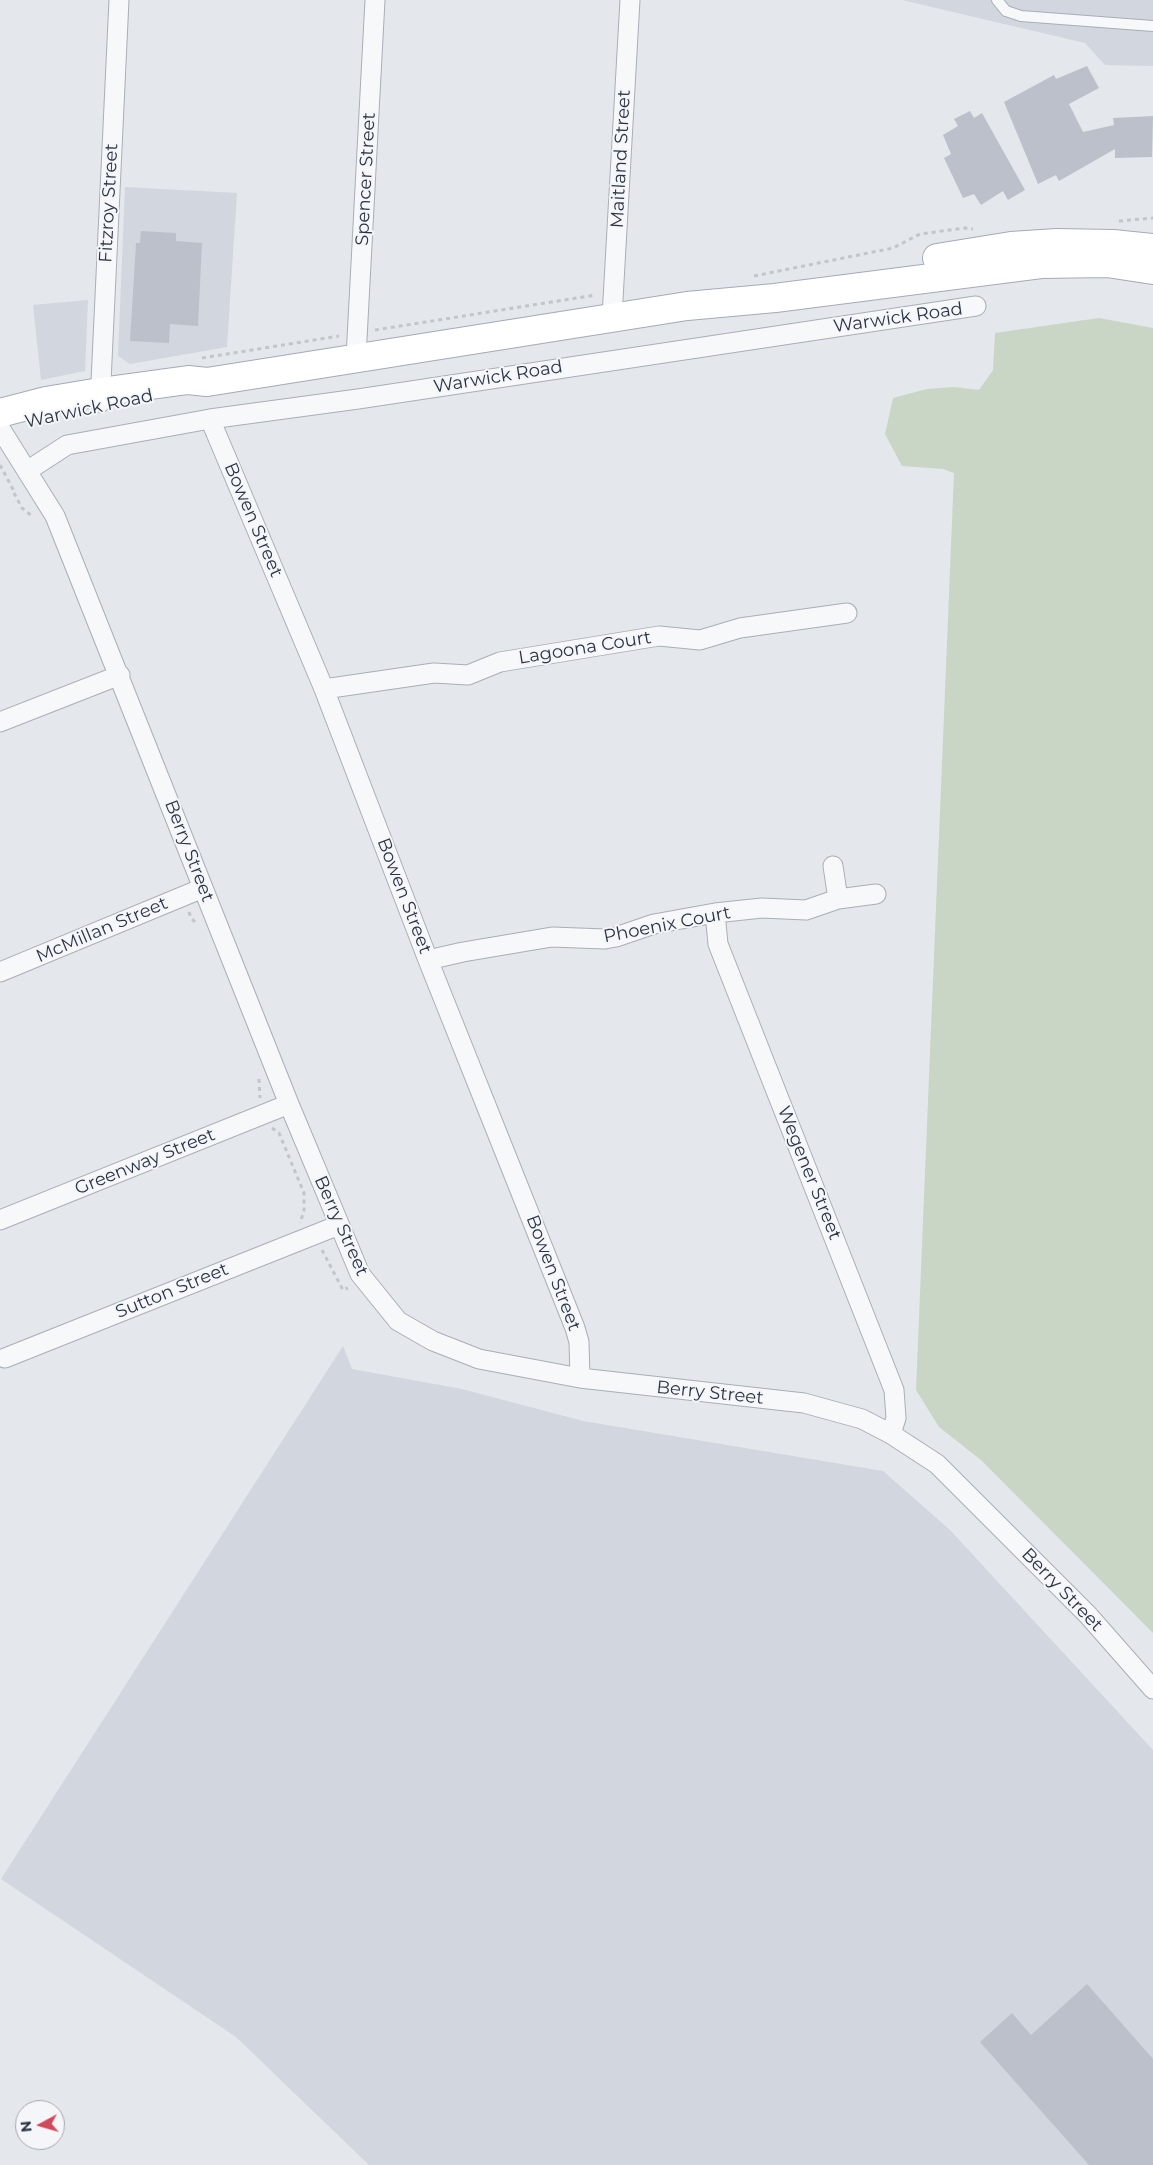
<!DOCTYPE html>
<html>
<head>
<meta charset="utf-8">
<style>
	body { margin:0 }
	#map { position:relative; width:1153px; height:2165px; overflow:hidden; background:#e4e7ec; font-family:Montserrat,sans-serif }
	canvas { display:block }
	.north { position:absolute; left:15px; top:2100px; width:50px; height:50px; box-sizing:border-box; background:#f4f6f9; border:1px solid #a4a8b1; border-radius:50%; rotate:264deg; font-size:14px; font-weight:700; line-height:20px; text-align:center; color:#2b3445 }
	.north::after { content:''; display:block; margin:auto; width:18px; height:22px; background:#d1495b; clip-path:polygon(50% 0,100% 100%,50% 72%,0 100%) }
</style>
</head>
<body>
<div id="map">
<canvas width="1153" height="2165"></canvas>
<div class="north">N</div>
</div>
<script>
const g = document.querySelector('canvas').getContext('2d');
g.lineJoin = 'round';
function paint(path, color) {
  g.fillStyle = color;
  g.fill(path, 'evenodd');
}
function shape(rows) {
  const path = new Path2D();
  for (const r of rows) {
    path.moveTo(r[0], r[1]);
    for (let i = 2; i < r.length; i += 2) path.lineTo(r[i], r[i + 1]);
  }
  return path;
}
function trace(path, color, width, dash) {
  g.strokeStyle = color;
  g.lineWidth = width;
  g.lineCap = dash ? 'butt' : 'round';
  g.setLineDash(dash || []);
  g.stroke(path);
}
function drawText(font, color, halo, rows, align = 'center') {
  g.font = font + ' Montserrat,sans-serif';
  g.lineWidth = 4;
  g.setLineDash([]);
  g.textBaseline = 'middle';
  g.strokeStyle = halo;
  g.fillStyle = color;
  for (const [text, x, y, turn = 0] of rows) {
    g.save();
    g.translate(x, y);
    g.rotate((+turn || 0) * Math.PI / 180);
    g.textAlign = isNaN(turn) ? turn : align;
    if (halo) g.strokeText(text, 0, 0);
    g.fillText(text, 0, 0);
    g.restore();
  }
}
const built = shape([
	[902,0,1153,0,1153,66,1105,65,1085,43],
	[125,187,237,193,227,347,130,364,118,356],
	[88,300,85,371,41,380,33,305],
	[343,1346,352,1369,462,1389,583,1421,883,1471,950,1530,1153,1750,1153,2165,369,2165,236,2037,1,1879]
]);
const green = shape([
	[1099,318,1153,328,1153,1633,981,1460,939,1427,916,1390,954,473,943,469,902,466,885,434,893,398,927,389,954,387,979,390,993,370,995,333]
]);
const building = shape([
	[1087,66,1099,88,1069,104,1083,132,1114,125,1113,118,1153,116,1152,157,1115,158,1115,149,1059,181,1056,175,1038,184,1004,102,1054,75,1056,79],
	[970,111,974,118,982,113,1025,190,1008,200,1003,191,981,205,974,194,963,198,944,158,951,154,943,135,958,126,954,119],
	[141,231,176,233,176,241,202,243,198,326,170,324,169,343,130,341,136,243,140,243],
	[1087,1984,1153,2059,1153,2165,1089,2165,980,2042,1012,2013,1031,2035]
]);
const path = shape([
	[1119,221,1153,218],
	[754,276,893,248,920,234,965,228,973,229],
	[375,330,596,295],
	[202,358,339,336],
	[0,465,15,493],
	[14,493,22,508,33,517],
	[189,912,191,918,196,923],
	[259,1079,260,1098],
	[272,1128,279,1133,304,1193,304,1211,300,1223],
	[322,1250,343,1290,348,1288]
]);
const lane = shape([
	[997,0,1006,11,1021,16,1153,26]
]);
const street = shape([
	[612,317,630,0],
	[356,358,375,0],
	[100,403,119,0],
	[210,419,324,689,428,960,575,1328,579,1342,580,1378],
	[0,428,55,516,289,1104,360,1274,398,1321,433,1341,479,1359,580,1378,804,1403,862,1419,891,1434,937,1464,1088,1615,1153,1689],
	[27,471,67,445,210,419,358,399,976,306],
	[324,689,434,673,468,675,500,662,659,636,700,640,740,628,847,613],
	[0,722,120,675],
	[833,866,838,899],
	[715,913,718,944,894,1390,896,1418,891,1434],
	[428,960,463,952,552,937,605,939,616,937,654,924,715,913,762,908,806,910,838,899,876,894],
	[0,972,203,888],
	[0,1220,289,1104],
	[5,1358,339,1225]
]);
const primary = shape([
	[937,258,1011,246,1057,243,1113,244,1153,248],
	[0,413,46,401,100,392,188,380,207,382,687,306,775,298,1041,264,1107,263,1153,270]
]);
const streetNames = [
	["Maitland Street",621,159,-87],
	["Spencer Street",366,179,-87],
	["Fitzroy Street",109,203,-87],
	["Warwick Road",898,318,-8],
	["Warwick Road",498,377,-9],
	["Warwick Road",89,409,-12],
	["Bowen Street",253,520,67],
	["Lagoona Court",585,648,-9],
	["Berry Street",189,851,69],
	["Bowen Street",404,896,69],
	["Phoenix Court",667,925,-11],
	["McMillan Street",102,930,-23],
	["Greenway Street",145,1162,-22],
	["Wegener Street",809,1173,68],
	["Berry Street",341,1226,66],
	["Bowen Street",553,1273,69],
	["Sutton Street",172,1291,-22],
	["Berry Street",710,1393,6],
	["Berry Street",1062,1590,46]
];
paint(built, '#d2d6de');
paint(green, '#c9d6c5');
paint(building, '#bbc0ca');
trace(lane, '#a9aeb7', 12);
trace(street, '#a9aeb7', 21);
trace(primary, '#a3abb8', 30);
trace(path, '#c2c5cb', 3, [4, 4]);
trace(lane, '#f7f8fa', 10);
trace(street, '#f7f8fa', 19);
trace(primary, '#fff', 28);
drawText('18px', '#2b3445', '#f4f6f9', streetNames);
</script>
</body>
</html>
